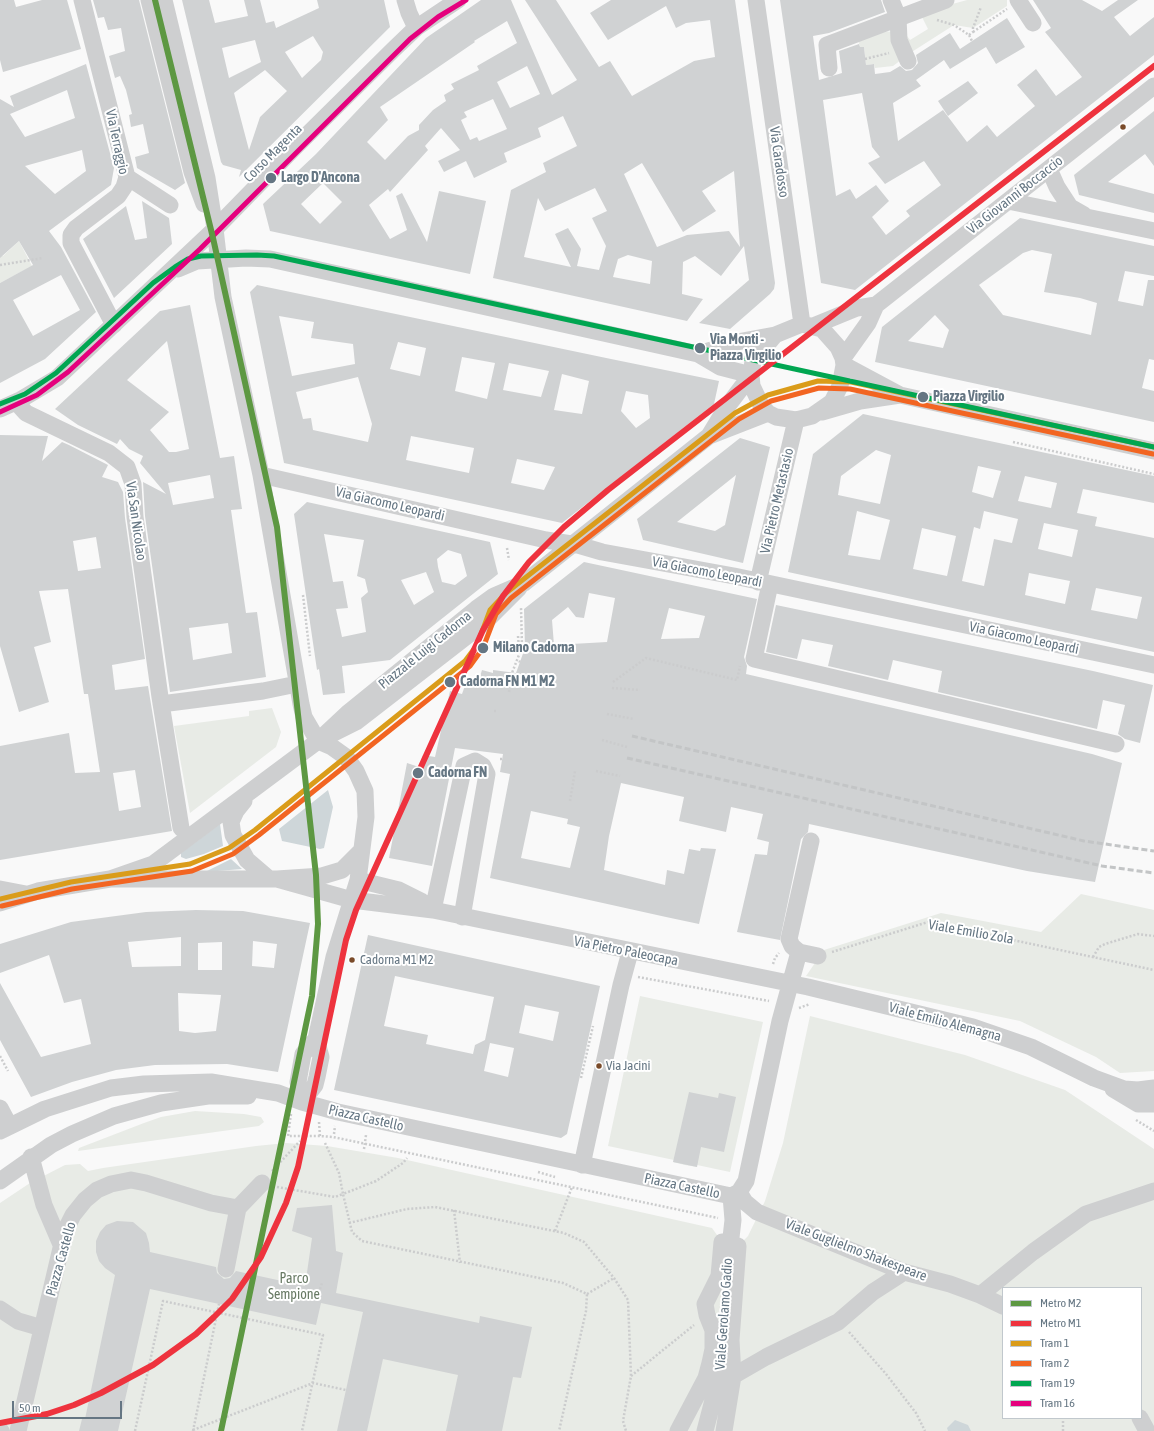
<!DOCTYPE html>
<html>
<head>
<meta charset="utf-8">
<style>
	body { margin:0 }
	#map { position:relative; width:1154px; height:1431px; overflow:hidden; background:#f9f9f9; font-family:"Asap Condensed",sans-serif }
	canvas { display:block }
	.legend { position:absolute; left:1002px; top:1287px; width:140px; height:132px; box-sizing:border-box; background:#fff; border:1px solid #c1c8cd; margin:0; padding:5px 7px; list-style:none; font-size:12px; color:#657683 }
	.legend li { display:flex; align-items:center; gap:8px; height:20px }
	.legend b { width:20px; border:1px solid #c1c8cd }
	.scale { position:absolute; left:12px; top:1401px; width:110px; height:18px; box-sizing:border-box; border:2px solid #657683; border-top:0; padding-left:5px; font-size:12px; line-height:14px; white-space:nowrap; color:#657683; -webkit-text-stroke:3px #fff; paint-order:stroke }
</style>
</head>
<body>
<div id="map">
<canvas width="1154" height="1431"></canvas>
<ul class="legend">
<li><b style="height:5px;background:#5d9842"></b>Metro M2</li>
<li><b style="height:5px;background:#ee333e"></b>Metro M1</li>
<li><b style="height:5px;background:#da9c1a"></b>Tram 1</li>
<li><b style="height:5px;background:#f26522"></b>Tram 2</li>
<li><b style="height:5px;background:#00a651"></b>Tram 19</li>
<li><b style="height:5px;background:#e5007d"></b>Tram 16</li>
</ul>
<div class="scale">50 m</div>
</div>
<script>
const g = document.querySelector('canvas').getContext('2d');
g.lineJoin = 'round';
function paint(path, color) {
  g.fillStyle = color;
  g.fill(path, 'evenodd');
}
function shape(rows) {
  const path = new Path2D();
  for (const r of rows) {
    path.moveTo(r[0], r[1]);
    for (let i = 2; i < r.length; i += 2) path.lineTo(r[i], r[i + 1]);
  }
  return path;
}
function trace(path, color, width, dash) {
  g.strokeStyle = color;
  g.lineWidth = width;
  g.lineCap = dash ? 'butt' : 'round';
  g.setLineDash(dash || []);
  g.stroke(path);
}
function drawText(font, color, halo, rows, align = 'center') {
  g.font = font + ' "Asap Condensed",sans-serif';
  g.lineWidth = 4;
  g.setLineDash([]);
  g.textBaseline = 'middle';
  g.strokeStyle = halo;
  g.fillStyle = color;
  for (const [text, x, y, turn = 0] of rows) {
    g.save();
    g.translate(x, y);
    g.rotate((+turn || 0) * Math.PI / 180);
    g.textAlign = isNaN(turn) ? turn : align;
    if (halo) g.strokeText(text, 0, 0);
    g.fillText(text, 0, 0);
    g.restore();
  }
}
const green = shape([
	[967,0,1007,0,1007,6,973,28,954,25,907,55,905,33,910,40,928,29,920,13],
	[882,31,894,32,901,60,893,66,875,68,874,64,866,65,864,47,860,47,858,40],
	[19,241,32,266,0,283,0,255,3,256],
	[272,708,281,732,276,747,190,813,174,726,249,716,249,711],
	[1081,894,1154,910,1154,1071,1120,1073,1096,1057,1020,1021,806,976,824,950,941,913,1041,932],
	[640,996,763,1022,730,1172,697,1165,697,1167,685,1165,673,1162,674,1160,608,1146],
	[810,1016,965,1055,1065,1090,1154,1149,1154,1431,0,1431,0,1203,30,1183,65,1165,80,1164,88,1171,103,1168,256,1146,286,1143,327,1146,398,1158,712,1228,722,1242,738,1246,748,1236,765,1201,783,1143],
	[1003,1288,1141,1288,1141,1418,1003,1418],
	[195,1111,244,1114,261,1117,264,1122,259,1126,78,1151,79,1148,144,1123,161,1117]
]);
const water = shape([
	[328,790,333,807,324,848,320,849,282,841,279,829],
	[220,824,223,846,204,854,186,859,181,857,181,853],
	[231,859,242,869,205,872],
	[955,1420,968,1425,971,1431,948,1431,947,1428]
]);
const building = shape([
	[0,0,14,0,16,7,42,0,67,0,81,49,3,72,0,60],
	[93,0,139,0,185,183,175,190,137,168,135,157,149,153,143,124,131,127,129,115,132,114,126,90,120,76,115,78,109,56,125,51,121,28,108,30,104,17,98,18],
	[182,0,209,0,215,23,248,16,244,0,260,0,266,23,274,21,276,28,319,8,317,0,384,0,390,27,239,177,241,170,223,165,221,162],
	[313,36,323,52,321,60,302,78,285,52],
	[255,40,261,62,229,78,222,48],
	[265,70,287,91,260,117,249,150,234,93],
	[481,0,511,0,552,95,577,80,525,0,556,0,599,67,610,61,632,96,694,61,715,57,710,20,686,23,676,28,666,6,608,40,590,13,611,0,735,0,775,283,774,289,770,294,730,329,699,323,749,280,744,246,721,276,695,256,683,262,682,294,703,299,687,321,493,278,511,190,546,172,543,163,577,146,563,116,538,128,541,137,504,153,507,162,474,178,466,161,444,172,438,161,460,150,441,128,425,146,428,150,390,192,388,189,369,205,390,239,407,230,396,196,402,193,427,242,439,191,486,201,470,274,270,231,263,204,316,154,426,38],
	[507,21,517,43,477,66,479,70,451,84,454,89,444,95,446,101,433,110,419,125,419,130,408,136,385,160,367,142,388,120,380,107,475,42,474,41],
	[527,66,540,94,510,108,497,82],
	[493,99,507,129,479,141,477,137,470,140,461,120,467,117,464,112],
	[642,163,683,232,716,211,702,191,734,171,740,247,729,231,687,235,657,247,624,174],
	[323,183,342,202,320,224,301,204],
	[595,188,607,211,592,218,606,246,599,270,577,266,581,249,568,228,555,234,571,267,524,257,538,198,545,211],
	[628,255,652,261,650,284,613,277,618,259],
	[780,0,881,0,885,12,829,33,813,36,819,80,842,73,839,51,859,44,860,47,864,47,866,65,874,64,875,74,890,72,900,66,906,71,912,70,918,63,916,55,950,33,960,49,1007,18,1025,47,996,64,986,47,950,69,944,60,916,80,921,86,893,103,898,141,943,110,967,142,987,125,997,137,1035,106,1017,85,1036,69,1056,96,1082,77,1045,32,1051,28,1033,0,1082,0,1102,11,1118,0,1138,0,1114,17,1130,36,1154,17,1154,55,855,290,821,283],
	[862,93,872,147,880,157,868,163,885,184,924,161,941,185,906,211,910,216,886,235,872,217,889,201,876,185,856,199,850,189,836,196,823,100],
	[86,64,114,168,111,185,49,231,61,247,96,312,45,359,0,383,0,283,33,265,19,241,0,258,0,99,14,107,10,96],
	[67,90,75,118,25,137,10,114],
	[82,150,86,171,55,194,25,166],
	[61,275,80,310,33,336,13,300],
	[968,81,978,93,948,116,938,101],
	[1154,111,1154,166,1145,154,1108,182,1154,194,1154,213,1079,195,1074,175],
	[142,201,169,218,172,244,114,298,83,239,126,206,135,240,147,238],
	[1020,218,1154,246,1154,276,1125,271,1118,301,1143,306,1148,280,1154,280,1154,360,1149,359,1142,388,1154,391,1154,422,875,362,882,327],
	[1032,250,1052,254,1044,292,1080,298,1097,303,1091,335,1003,315,979,285,1023,253],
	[935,315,949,330,943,348,908,341],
	[257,285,611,359,719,381,714,404,562,523,284,463,250,292],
	[279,316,314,322,311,338,353,344,355,364,292,376],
	[398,342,426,348,420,376,390,369],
	[462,357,495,363,487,399,455,391],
	[509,363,549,371,541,397,503,390],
	[562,374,589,381,582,414,554,410],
	[358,377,372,424,368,442,313,430,311,418,303,419,296,392],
	[626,391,648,395,650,418,636,428,621,411],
	[411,436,474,448,469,473,406,460],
	[517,459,555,467,544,490,511,483],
	[190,305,220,458,234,456,242,509,231,510,246,613,257,612,266,677,170,692,145,516,143,482,166,494,140,463,143,456,129,449,120,439,117,444,78,425,55,409,160,311],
	[167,341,189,449,176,452,169,452,150,430,169,412,127,380],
	[210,475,214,498,173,505,168,483],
	[228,623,232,653,193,660,189,628],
	[863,414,1154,476,1154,503,1083,489,1077,513,1097,517,1095,526,1154,538,1154,652,788,572,813,454],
	[876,450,891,455,880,504,838,495,841,476],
	[978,466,1001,471,993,498,972,492],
	[1025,476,1057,483,1051,508,1018,501],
	[857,511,890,520,880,560,848,555],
	[984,511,1018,519,1012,543,994,539,984,586,962,581,974,527,980,529],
	[1044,523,1078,530,1072,557,1038,549],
	[922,528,956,536,947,576,913,569],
	[1029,573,1070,581,1065,604,1025,595],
	[1096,588,1142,597,1137,619,1091,610],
	[0,435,48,436,42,461,62,442,69,445,108,465,102,477,118,482,123,492,125,518,145,659,112,665,115,690,148,686,172,831,0,860,0,746,69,733,75,773,100,772,88,694,84,694,68,589,39,591,51,642,34,647,49,702,19,712,0,646],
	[96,537,101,568,78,571,73,541],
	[135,770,141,807,119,811,113,773],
	[740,438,770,447,743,563,643,540,637,519],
	[736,475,725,525,715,531,677,522],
	[307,502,490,542,498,574,390,660,342,666,345,693,323,695,319,669,317,670,294,514],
	[324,534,364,540,357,576,365,579,368,592,361,598,366,632,342,637,336,609,348,608,343,581,333,582],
	[448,550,461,554,467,576,455,585,442,582,438,567,437,559],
	[426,572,434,592,414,605,401,580],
	[584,562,757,599,744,657,747,666,746,674,1092,754,1122,763,1095,882,1027,871,809,824,808,832,801,839,780,940,737,932,755,854,767,855,769,842,757,839,763,814,731,807,726,832,679,821,684,797,621,783,609,836,604,870,665,885,667,870,684,874,689,849,700,851,701,848,716,849,699,924,666,917,490,878,510,774,500,772,503,754,455,748,432,866,389,858,407,763,419,767,423,755,435,757,450,691,462,694,467,680,478,683,482,670,493,673,493,670,516,673,525,648,524,609],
	[589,593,615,598,607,642,554,645,552,620,568,607,576,617,584,618],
	[669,608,705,616,699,638,661,639],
	[531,811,568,819,567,824,580,827,570,868,521,858],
	[776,605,1093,671,1153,685,1140,743,1125,739,1118,734,1125,705,1103,700,1097,729,938,692,942,671,893,660,888,680,828,666,833,645,802,639,797,659,766,652],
	[196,910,243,911,310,923,278,1072,227,1064,155,1065,116,1070,72,1082,31,1097,0,1040,0,983,41,1057,91,1044,81,999,64,1003,49,955,0,973,0,944,71,922,146,912],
	[181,937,181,966,132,967,128,942],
	[253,941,277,944,274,968,252,966],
	[222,942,222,970,198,970,198,943],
	[178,993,221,995,216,1031,195,1033,179,1031],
	[368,935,600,986,567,1134,561,1138,334,1090],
	[395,976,494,997,485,1040,475,1045,473,1054,426,1044,428,1035,384,1026],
	[525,1005,559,1012,553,1041,519,1033],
	[490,1043,514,1048,508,1077,484,1071],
	[689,1092,718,1098,719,1093,736,1097,724,1152,701,1147,697,1167,673,1162],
	[332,1205,336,1251,343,1253,336,1293,479,1323,480,1316,532,1327,521,1378,513,1377,502,1431,446,1431,458,1375,383,1359,367,1431,337,1431,363,1312,321,1303,316,1325,150,1289,118,1431,79,1431,82,1419,85,1419,115,1275,105,1268,99,1261,96,1252,96,1241,100,1232,106,1225,117,1221,133,1222,146,1233,149,1243,150,1252,216,1267,217,1273,224,1279,230,1278,236,1271,305,1286,312,1238,292,1231,297,1208]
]);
const path = shape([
	[937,20,954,25,969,35,972,41],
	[973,32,1007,9],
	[969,35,973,32,973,28,981,7],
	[865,59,889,53],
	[0,265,43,258],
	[1013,442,1154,474],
	[507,548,509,560],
	[303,595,310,656],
	[518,636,519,648],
	[519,661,520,662],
	[613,682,646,658,737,680,740,666],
	[612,688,640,690],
	[509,692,512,673,522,647,521,608],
	[494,711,498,711],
	[607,714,634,719],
	[602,740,627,747],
	[500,759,502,759],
	[596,771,620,776],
	[570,801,575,771],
	[832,952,928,922,1154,970],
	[1093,957,1099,947,1105,944,1138,934,1154,936],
	[773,964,775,958,779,953],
	[638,977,769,1001],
	[799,1008,810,1004],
	[0,1056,8,1071],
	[581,1078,593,1026],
	[291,1114,288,1136,320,1136,333,1137,718,1218],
	[1136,1120,1154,1131],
	[319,1122,320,1136],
	[334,1134,335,1126],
	[325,1143,339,1173,343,1194,376,1181,403,1163,407,1158],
	[364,1149,366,1135],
	[272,1171,300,1141],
	[538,1172,555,1177],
	[277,1187,335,1197,343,1194,352,1232,362,1241,563,1283,587,1294,586,1311,559,1431],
	[454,1210,460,1263],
	[349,1223,407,1209,435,1207,564,1233,584,1242,614,1278,628,1300,631,1376,623,1421,626,1431],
	[555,1231,572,1187],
	[320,1289,322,1283],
	[587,1294,614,1278],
	[849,1332,886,1374,916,1413,925,1431],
	[631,1376,694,1325],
	[193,1430,313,1383,346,1390],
	[135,1431,163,1301,323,1335,302,1431],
	[193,1431,219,1304],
	[1063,1431,1063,1418]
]);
const minor = shape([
	[82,0,127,177,124,187,118,196,76,228,71,235,71,243,114,325],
	[149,0,192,172,204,204],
	[164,0,207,178,215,229,223,297,261,475,301,704,304,717,318,741,332,747,346,757,356,771,365,791,366,817,358,880,334,957,316,1039,303,1054,298,1082,302,1102],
	[405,0,409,13,416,28],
	[756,0,802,324],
	[891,0,898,17,899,40,908,61],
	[1018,0,1033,23],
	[829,68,827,45,946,0],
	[1049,169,1057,187,1070,207,1084,215],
	[127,177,170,205],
	[1008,201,1154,231],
	[178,269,197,261,246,258,270,259,698,354,720,367,751,375],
	[802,324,822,329,838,347,843,358,844,365,840,386,832,402,812,416,796,420,776,417,768,413,761,405,752,386,751,375,753,361,775,335,802,324],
	[813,326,857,308,876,305],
	[698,354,737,342,775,335],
	[843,358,868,323,876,305,1154,86],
	[844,365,900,395,1154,451],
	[16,402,26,413,109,453,127,467,133,484,135,517,160,697,181,828],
	[0,409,20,400,57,378,215,229,295,147,394,49,416,28,458,0],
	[822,412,860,401,900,395],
	[709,436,768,413],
	[261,475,546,540,578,545,602,552,734,576,1154,665],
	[758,582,796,420],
	[770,584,754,659,1116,744],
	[161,704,263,691,297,684],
	[318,741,349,712,476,609,494,596,524,583,709,436,726,408,751,375],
	[244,801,236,811,231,822,233,835,247,860,268,878],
	[110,879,153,864,318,741,356,722,485,622,519,588],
	[277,879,352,900,433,910,808,987,973,1027,1031,1047,1094,1078,1124,1089,1138,1090,1154,1088],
	[358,880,399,890,421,901,433,910],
	[0,889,26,894],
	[0,903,38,891,110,879,277,879,322,876,342,870,361,851],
	[433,910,464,766,475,761,483,766,487,774,462,917],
	[799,952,792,946,789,939,811,841],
	[1113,1089,1138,1104,1154,1104],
	[302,1102,315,1085,317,1077,321,1057,316,1039],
	[0,1108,9,1125],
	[0,1131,45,1109,111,1088,144,1084,211,1082,278,1093,302,1102,338,1112,731,1196,739,1192,746,1181,780,1021,799,952,818,956],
	[31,1157,44,1205,62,1247],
	[582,1165,621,985,630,952],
	[0,1181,51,1145,72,1134,114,1116,161,1103,208,1096,248,1096],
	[739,1192,745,1202,757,1212,904,1272,950,1284,980,1295,1003,1306],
	[238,1208,262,1183],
	[729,1255,733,1220,731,1196],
	[226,1269,238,1208],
	[980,1295,1033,1252,1086,1214,1154,1191],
	[0,1309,18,1321,42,1328],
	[724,1377,733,1376,766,1357,838,1322,873,1292,904,1272],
	[1140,1418,1147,1431],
	[0,1431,1,1431],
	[18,1431,65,1231,73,1215,85,1200,97,1190,111,1184,131,1180,146,1183,211,1203,238,1208],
	[678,1431,706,1378,710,1363,713,1349,713,1330,707,1315,705,1304,719,1276,722,1242,738,1246,731,1340,733,1376,724,1431],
	[705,1431,719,1377,722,1349]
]);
const rail = shape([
	[632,736,1084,841,1154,851],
	[627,758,1102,866,1154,873]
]);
const tram1 = shape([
	[0,899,71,882,190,864,229,848,255,830,465,661,477,645,490,610,506,593,735,413,768,395,818,381,851,382,1154,447]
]);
const tram2 = shape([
	[2,906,72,889,192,871,233,854,259,835,470,666,483,648,496,614,511,598,739,419,771,401,819,388,850,389,1153,454]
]);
const tram3 = shape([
	[0,404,25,394,56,373,153,283,175,267,188,259,201,256,257,255,274,256,1154,447]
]);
const tram4 = shape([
	[0,412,37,395,68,372,200,249,410,39,438,17,466,0]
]);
const metro1 = shape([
	[155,0,213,238,277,527,316,875,318,924,312,996,221,1431]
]);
const metro2 = shape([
	[0,1423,47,1414,74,1405,101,1393,153,1365,196,1334,214,1317,232,1299,261,1257,286,1203,298,1167,346,940,356,910,483,630,503,596,529,562,564,527,608,490,1154,66]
]);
const markers = [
	[1123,127,3.5,"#7a4b2a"],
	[271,178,6,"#657683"],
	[700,348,6,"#657683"],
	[923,397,6,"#657683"],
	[483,648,6,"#657683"],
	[450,682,6,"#657683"],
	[418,773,6,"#657683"],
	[352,960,3.5,"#7a4b2a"],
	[599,1066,3.5,"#7a4b2a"]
];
const busNames = [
	["Cadorna M1 M2",360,960],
	["Via Jacini",606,1066]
];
const streetNames = [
	["Via Terraggio",117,142,78],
	["Corso Magenta",273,153,-45],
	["Via Caradosso",779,162,82],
	["Via Giovanni Boccaccio",1015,195,-38],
	["Via Pietro Metastasio",777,501,-77],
	["Via Giacomo Leopardi",390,504,13],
	["Via San Nicolao",136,521,82],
	["Via Giacomo Leopardi",707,572,11],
	["Via Giacomo Leopardi",1024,638,12],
	["Piazzale Luigi Cadorna",425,650,-39],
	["Viale Emilio Zola",971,932,10],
	["Via Pietro Paleocapa",626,951,11],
	["Viale Emilio Alemagna",945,1022,15],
	["Piazza Castello",366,1118,13],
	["Piazza Castello",682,1186,12],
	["Viale Guglielmo Shakespeare",856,1250,21],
	["Piazza Castello",61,1259,-74],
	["Viale Gerolamo Gadio",724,1314,-86]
];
const stopNames = [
	["Largo D'Ancona",281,178],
	["Via Monti -",710,340],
	["Piazza Virgilio",710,356],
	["Piazza Virgilio",933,397],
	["Milano Cadorna",493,648],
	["Cadorna FN M1 M2",460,682],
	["Cadorna FN",428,773]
];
const parkNames = [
	["Parco",294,1279],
	["Sempione",294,1295]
];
paint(green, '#e8ebe6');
paint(water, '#ced6d9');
paint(building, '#d0d2d3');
trace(path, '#cbcccd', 2.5, [2, 2]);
trace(minor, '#cecfd0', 17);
trace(rail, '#c3c5c6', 3, [6, 3]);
trace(tram1, '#da9c1a', 5);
trace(tram2, '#f26522', 5);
trace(tram3, '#00a651', 5);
trace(tram4, '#e5007d', 5);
trace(metro1, '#5d9842', 6);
trace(metro2, '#ee333e', 6);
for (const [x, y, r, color] of markers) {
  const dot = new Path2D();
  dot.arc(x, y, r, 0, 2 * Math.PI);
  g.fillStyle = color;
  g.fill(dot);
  trace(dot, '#fff', 1.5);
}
drawText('13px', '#657683', '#fff', busNames, 'left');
drawText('14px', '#657683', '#fff', streetNames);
drawText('bold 14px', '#657683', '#fff', stopNames, 'left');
drawText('14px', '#687a64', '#fff', parkNames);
</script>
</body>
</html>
